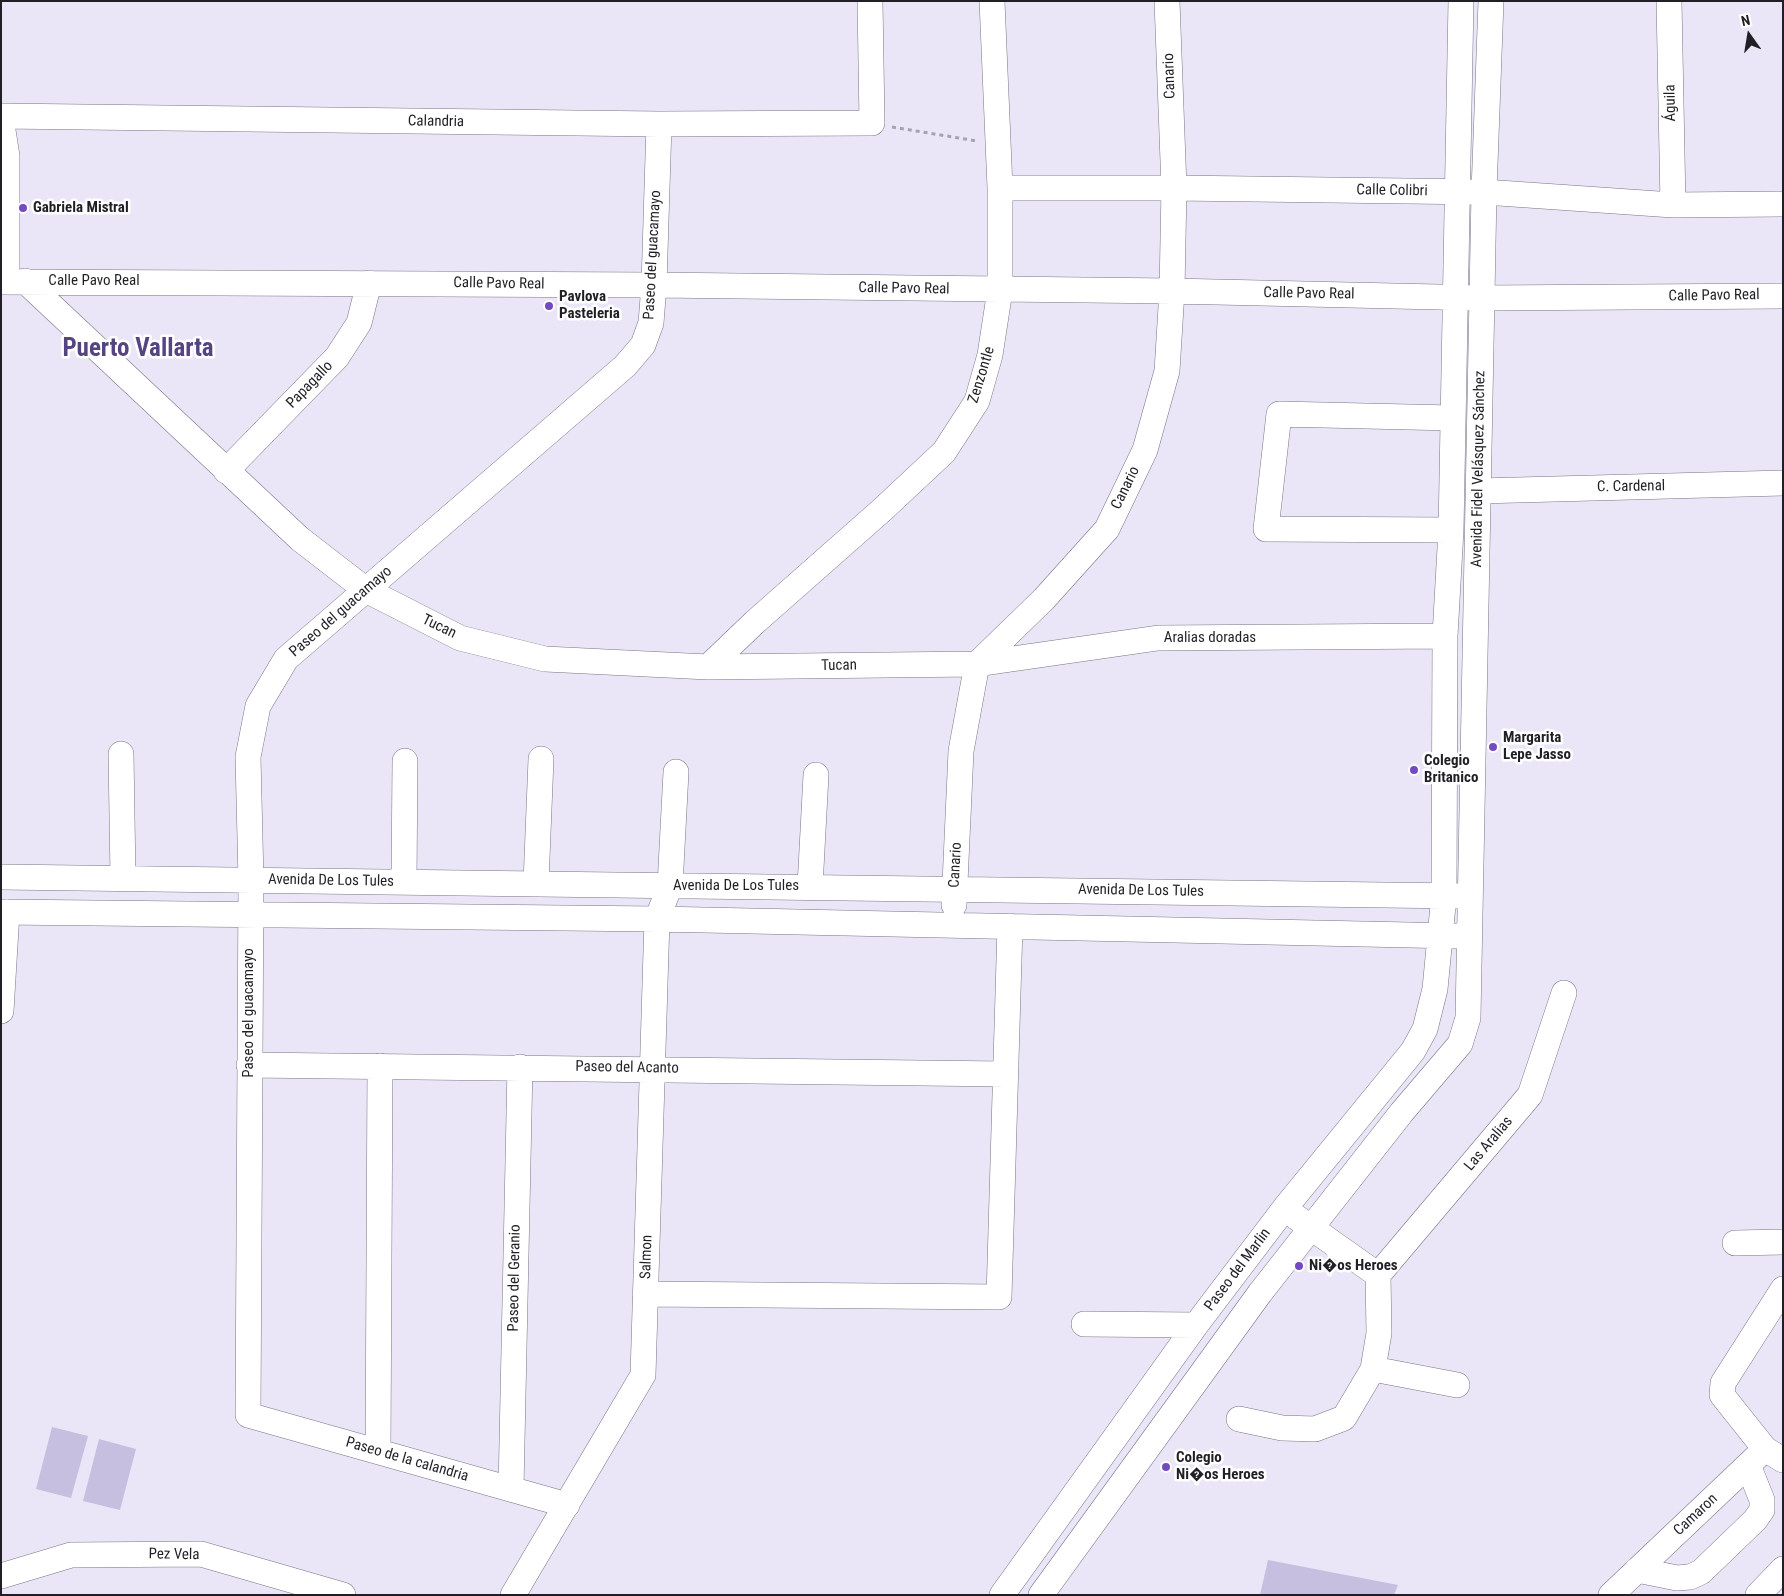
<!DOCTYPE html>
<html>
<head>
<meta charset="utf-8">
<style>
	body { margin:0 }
	#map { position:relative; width:1784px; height:1596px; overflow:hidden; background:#eae6f7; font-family:"Roboto Condensed",sans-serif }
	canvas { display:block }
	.frame { position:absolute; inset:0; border:2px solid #201f25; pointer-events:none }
	.north { position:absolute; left:1724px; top:10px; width:50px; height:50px; -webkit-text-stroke:4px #fff; paint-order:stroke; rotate:347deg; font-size:14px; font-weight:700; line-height:20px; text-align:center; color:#201f25 }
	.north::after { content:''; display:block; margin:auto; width:18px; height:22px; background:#201f25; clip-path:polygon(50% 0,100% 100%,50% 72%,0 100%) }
</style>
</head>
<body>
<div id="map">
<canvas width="1784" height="1596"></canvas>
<div class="frame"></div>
<div class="north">N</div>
</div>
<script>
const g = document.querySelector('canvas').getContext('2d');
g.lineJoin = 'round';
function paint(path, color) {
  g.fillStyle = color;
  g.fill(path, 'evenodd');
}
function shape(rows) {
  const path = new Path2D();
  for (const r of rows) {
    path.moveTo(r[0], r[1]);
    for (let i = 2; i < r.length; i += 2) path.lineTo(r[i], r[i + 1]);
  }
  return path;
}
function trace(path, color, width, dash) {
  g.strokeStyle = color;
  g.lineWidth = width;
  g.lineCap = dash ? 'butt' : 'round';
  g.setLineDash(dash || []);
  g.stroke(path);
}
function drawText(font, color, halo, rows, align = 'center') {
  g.font = font + ' "Roboto Condensed",sans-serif';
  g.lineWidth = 5;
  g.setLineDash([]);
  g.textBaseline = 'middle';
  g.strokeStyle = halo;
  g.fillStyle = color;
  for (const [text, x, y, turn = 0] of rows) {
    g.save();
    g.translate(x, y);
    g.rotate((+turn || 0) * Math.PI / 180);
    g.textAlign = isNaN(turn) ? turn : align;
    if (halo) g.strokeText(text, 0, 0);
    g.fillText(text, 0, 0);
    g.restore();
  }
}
const green = shape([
	[52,1427,88,1436,71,1498,36,1489],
	[99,1439,136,1449,120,1510,83,1501],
	[1268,1560,1398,1585,1394,1595,1260,1595]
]);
const path = shape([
	[892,127,977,141]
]);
const minor = shape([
	[1669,1,1673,205],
	[1,116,659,124,872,123,870,1],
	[1,118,7,156,7,281],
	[1000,188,1174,188,1484,192,1673,205,1783,204],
	[25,281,300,539,366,590,460,638,545,659,708,667,977,664,1158,638,1445,636],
	[1,282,654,285,1172,291,1483,298,1783,296],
	[226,471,337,357,359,323,369,283],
	[1479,491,1783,483],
	[1451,530,1266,529,1279,414,1453,418],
	[708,667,755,622,882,510,944,452,977,401,990,355,1000,290,1000,188,992,1],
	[121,754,123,878],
	[1,877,1461,896],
	[404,882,405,761],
	[536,883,541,759],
	[810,887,816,775],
	[954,905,961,751,977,664,1044,599,1107,529,1145,450,1167,371,1172,291,1174,188,1167,1],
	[1,912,657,919,1457,936],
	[1,1011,7,912],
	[249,1065,1005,1074],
	[1296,1217,1378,1275],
	[1735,1243,1783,1242],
	[645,1294,999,1297,1010,926],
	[1084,1324,1196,1325],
	[1373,1369,1457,1385],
	[1239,1419,1282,1428,1315,1429,1344,1418,1373,1369,1379,1333,1378,1275,1530,1095,1564,993],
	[1765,1449,1722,1395,1723,1383,1783,1289],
	[378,1451,380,1066],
	[511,1489,520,1067],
	[567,1505,248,1415,251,880,248,757,258,706,286,659,625,366,643,345,651,323,654,285,659,124],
	[1637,1570,1677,1578,1690,1577,1701,1572,1755,1520,1762,1510,1762,1500,1748,1465],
	[1,1576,71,1555,201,1554,343,1595],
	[513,1595,643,1375,657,919,670,886,676,772],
	[1002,1595,1196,1325,1284,1209,1413,1051,1425,1029,1435,989,1444,895,1445,636,1451,530,1461,1],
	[1041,1595,1260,1293,1402,1112,1460,1044,1468,1018,1484,192,1491,1],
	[1611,1595,1765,1449,1783,1460],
	[1758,1595,1783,1569]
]);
const markers = [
	[23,208,5,"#734ac2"],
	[549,306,5,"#734ac2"],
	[1493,747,5,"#734ac2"],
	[1414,770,5,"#734ac2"],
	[1299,1266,5,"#734ac2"],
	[1166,1467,5,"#734ac2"]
];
const streetNames = [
	["Canario",1170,76,-92],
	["Águila",1671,103,-91],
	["Calandria",436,122,1],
	["Calle Colibri",1392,191,1],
	["Paseo del guacamayo",653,255,-87],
	["Calle Pavo Real",94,281],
	["Calle Pavo Real",499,284,1],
	["Calle Pavo Real",904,289,1],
	["Calle Pavo Real",1309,294,1],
	["Calle Pavo Real",1714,296,-1],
	["Zenzontle",982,375,-73],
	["Papagallo",310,385,-46],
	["Avenida Fidel Velásquez Sánchez",1479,469,-89],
	["C. Cardenal",1631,487,-1],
	["Canario",1126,488,-64],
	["Paseo del guacamayo",341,612,-41],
	["Tucan",439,627,26],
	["Aralias doradas",1210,638],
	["Tucan",839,666,-1],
	["Canario",956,865,-87],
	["Avenida De Los Tules",331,881,1],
	["Avenida De Los Tules",736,886],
	["Avenida De Los Tules",1141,891,1],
	["Paseo del guacamayo",249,1013,-90],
	["Paseo del Acanto",627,1068,1],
	["Las Aralias",1489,1144,-50],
	["Salmon",647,1257,-88],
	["Paseo del Marlin",1238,1270,-53],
	["Paseo del Geranio",515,1278,-89],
	["Paseo de la calandria",407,1460,16],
	["Camaron",1696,1515,-43],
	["Pez Vela",174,1555,1]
];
const poiNames = [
	["Gabriela Mistral",33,208],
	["Pavlova",559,297],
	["Pasteleria",559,314],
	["Margarita",1503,738],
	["Lepe Jasso",1503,755],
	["Colegio",1424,761],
	["Britanico",1424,778],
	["Ni�os Heroes",1309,1266],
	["Colegio",1176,1458],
	["Ni�os Heroes",1176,1475]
];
const townNames = [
	["Puerto Vallarta",138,350]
];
paint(green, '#c6bfdf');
trace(minor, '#787584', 26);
trace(path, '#a6a3b0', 3, [4, 4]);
trace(minor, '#fff', 25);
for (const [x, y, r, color] of markers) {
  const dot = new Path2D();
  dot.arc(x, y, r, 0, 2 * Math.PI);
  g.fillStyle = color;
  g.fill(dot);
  trace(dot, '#fff', 2);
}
drawText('15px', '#201f25', '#fff', streetNames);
drawText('bold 15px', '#201f25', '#fff', poiNames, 'left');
drawText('bold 25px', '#554481', '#fff', townNames);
</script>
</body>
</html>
